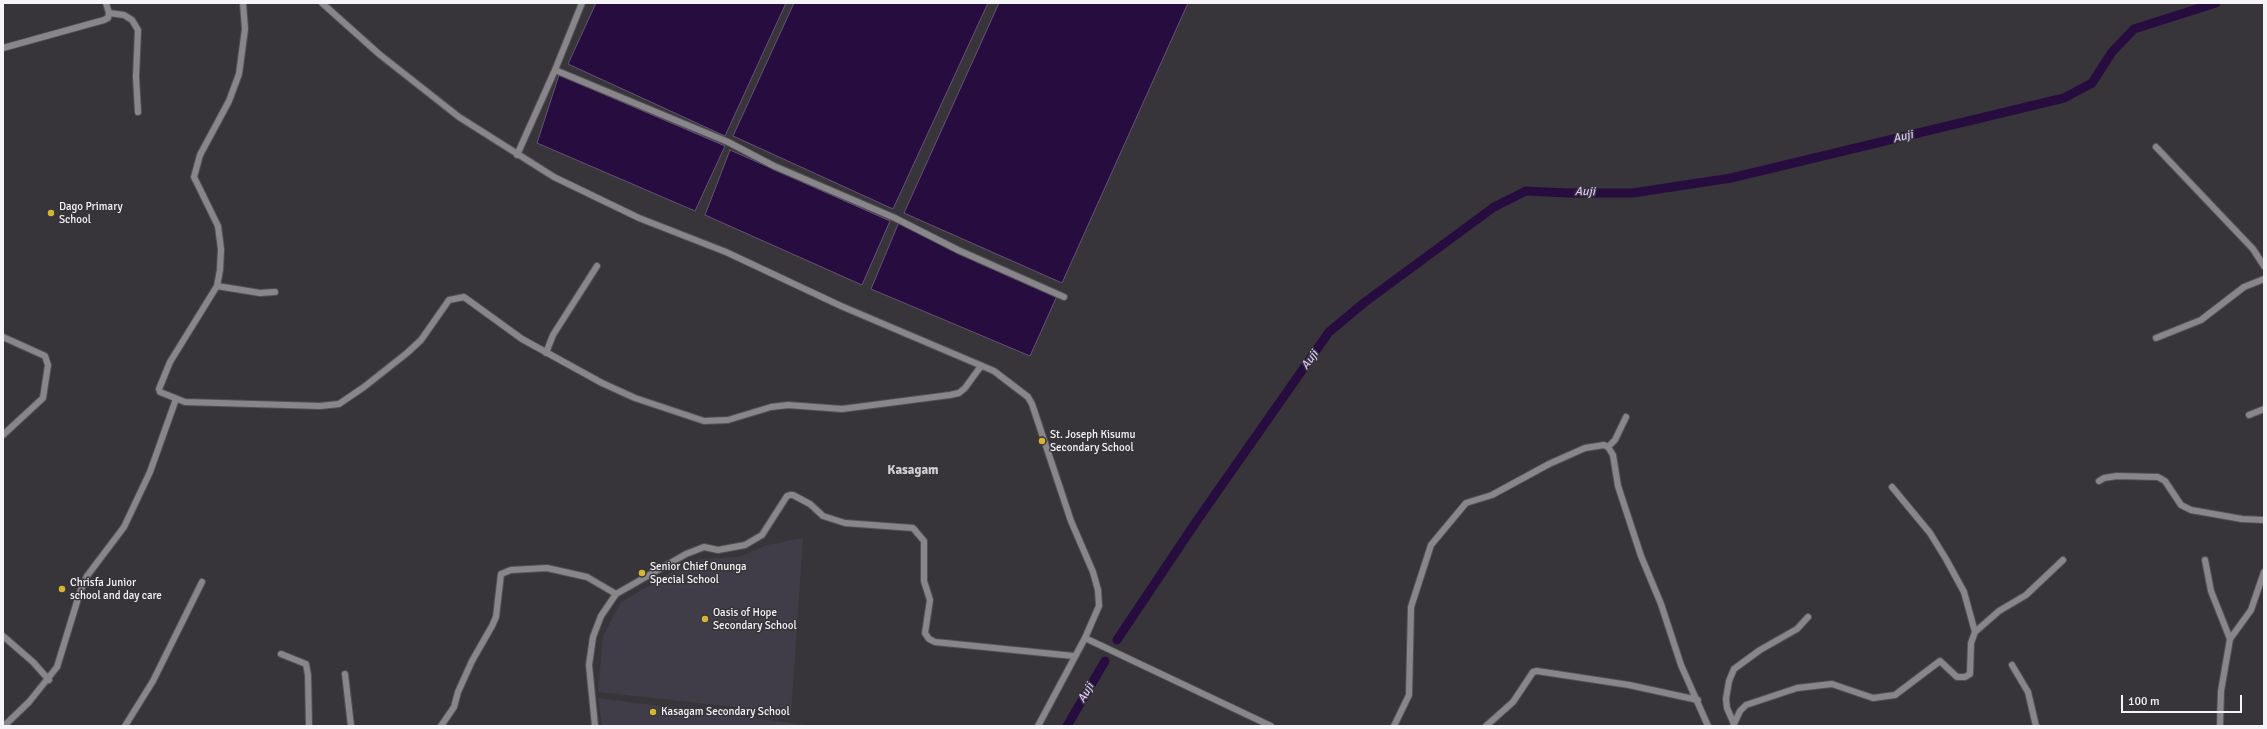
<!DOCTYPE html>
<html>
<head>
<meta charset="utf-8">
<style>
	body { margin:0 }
	#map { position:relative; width:2267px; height:729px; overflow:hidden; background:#373539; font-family:Signika,sans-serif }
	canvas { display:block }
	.frame { position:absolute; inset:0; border:4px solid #f5f4f6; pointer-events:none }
	.scale { position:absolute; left:2121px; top:695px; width:121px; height:18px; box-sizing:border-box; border:2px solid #f5f4f6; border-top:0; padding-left:5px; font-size:12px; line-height:14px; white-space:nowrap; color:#f5f4f6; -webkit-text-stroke:3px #373539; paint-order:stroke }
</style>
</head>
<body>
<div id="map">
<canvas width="2267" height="729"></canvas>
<div class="frame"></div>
<div class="scale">100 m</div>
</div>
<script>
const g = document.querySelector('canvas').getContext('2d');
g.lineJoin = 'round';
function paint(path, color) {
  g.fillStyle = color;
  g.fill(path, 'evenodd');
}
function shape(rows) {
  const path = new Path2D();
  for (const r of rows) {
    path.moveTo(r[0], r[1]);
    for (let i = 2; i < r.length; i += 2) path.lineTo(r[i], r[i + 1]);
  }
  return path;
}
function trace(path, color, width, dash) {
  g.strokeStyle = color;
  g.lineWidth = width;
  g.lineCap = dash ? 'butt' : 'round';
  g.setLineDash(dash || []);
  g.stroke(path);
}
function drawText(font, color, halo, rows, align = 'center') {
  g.font = font + ' Signika,sans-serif';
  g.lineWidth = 3;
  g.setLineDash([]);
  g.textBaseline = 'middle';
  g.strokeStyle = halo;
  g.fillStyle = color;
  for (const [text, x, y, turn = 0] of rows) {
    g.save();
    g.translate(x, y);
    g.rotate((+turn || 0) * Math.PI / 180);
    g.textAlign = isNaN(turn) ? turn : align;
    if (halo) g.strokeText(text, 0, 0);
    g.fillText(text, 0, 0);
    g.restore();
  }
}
const built = shape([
	[803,538,791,713,598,692,603,636,621,602,671,573,701,559,739,557,767,545],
	[598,698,814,726,602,726]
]);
const water = shape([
	[596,3,786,3,725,136,568,64,596,3],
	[794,3,988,3,893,209,733,136,794,3],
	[999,3,1188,3,1062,283,904,213,999,3],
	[559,75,725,146,695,211,537,143,559,75],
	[730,150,890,221,862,285,705,215,730,150],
	[899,222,1057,296,1030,356,871,289,899,222]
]);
const canal = shape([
	[1117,640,1198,519,1329,332,1365,302,1494,207,1526,191,1568,193,1633,193,1731,178,2064,98,2092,83,2112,52,2134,29,2216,3],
	[1067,726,1105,661]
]);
const minor = shape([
	[243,3,245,29,239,74,229,101,200,155,194,177,218,226,221,249,220,270,217,286,170,362,159,389,160,392,185,402,320,406,339,404,364,387,407,353,421,340,449,300,464,297,522,339,602,383,635,398,704,421,728,420,771,407,788,405,842,409,950,395,959,393,965,388,981,366],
	[322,3,379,54,459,117,554,177,639,218,726,252,841,306,994,371,1028,397,1032,404,1071,521,1093,572,1098,590,1099,606,1085,638,1038,726],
	[109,13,124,15,132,20,138,30,136,77,138,112],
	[3,48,104,20,108,18,109,13,106,3],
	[555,70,728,142,774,166,895,218,958,250,1064,297],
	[2156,147,2253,249,2264,266],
	[517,155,555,70,582,3],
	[217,286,260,293,275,292],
	[3,337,45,356,48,365,43,398,3,435],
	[2156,338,2201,320,2244,287,2264,279],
	[546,353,553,335,597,266],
	[2249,415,2264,409],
	[1608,447,1615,440,1626,417],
	[2099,481,2104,478,2117,476,2158,477,2165,481,2181,505,2191,510,2242,519,2264,520],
	[1892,487,1930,533,1946,559,1964,592,1975,632],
	[2205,560,2211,591,2230,639,2221,691,2220,726],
	[3,636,33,662,49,680],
	[1085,638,1271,726],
	[2230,639,2251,610,2264,572],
	[281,654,306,664,308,675,309,726],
	[2012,665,2028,692,2036,726],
	[345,674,351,726],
	[1734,724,1727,708,1726,699,1729,681,1734,669,1760,650,1797,629,1808,617],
	[4,726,29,702,57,667,80,592,87,576,124,527,150,472,176,399],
	[125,726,153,681,202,582],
	[441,726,454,707,458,692,472,661,492,626,496,617,501,574,511,570,547,568,587,577,616,594],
	[595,726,589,665,593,637,601,616,616,594,686,554,699,549,704,547,718,550,745,545,762,535,787,496,790,495,793,495,810,504,823,516,845,523,913,528,924,541,924,581,930,600,925,633,929,639,935,642,1074,656],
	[1394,726,1409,695,1411,607,1431,545,1466,503,1492,495,1549,464,1585,448,1604,445,1608,447,1613,455,1618,486,1641,556,1661,604,1681,665,1708,726],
	[1486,726,1513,702,1533,672,1537,671,1629,685,1698,700],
	[1733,726,1740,711,1746,705,1797,688,1832,684,1873,698,1895,695,1940,661,1957,677,1965,677,1970,674,1971,643,1975,632,1999,611,2026,595,2063,560]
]);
const markers = [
	[51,213,4,"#d7b434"],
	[1042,441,4,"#d7b434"],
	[642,573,4,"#d7b434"],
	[62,589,4,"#d7b434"],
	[705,619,4,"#d7b434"],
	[653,712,4,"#d7b434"]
];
const poiNames = [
	["Dago Primary",59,207],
	["School",59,220],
	["St. Joseph Kisumu",1050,435],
	["Secondary School",1050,448],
	["Senior Chief Onunga",650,567],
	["Special School",650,580],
	["Chrisfa Junior",70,583],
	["school and day care",70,596],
	["Oasis of Hope",713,613],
	["Secondary School",713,626],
	["Kasagam Secondary School",661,712]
];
const waterNames = [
	["Auji",1903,137,-14],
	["Auji",1585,192,1],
	["Auji",1310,360,-55],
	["Auji",1086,693,-60]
];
const quarterNames = [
	["Kasagam",913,471]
];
paint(built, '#413d48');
paint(water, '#270c40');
trace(water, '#655277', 1);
trace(canal, '#270c40', 9);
trace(minor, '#525154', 8);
trace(minor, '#88868b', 6);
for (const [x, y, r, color] of markers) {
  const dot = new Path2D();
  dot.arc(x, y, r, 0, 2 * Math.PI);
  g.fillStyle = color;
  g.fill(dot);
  trace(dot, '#373539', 1.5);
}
drawText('11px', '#f5f4f6', '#373539', poiNames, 'left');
drawText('italic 12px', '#d8c3f7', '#373539', waterNames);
drawText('bold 13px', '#d2d0d6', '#373539', quarterNames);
</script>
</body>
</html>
